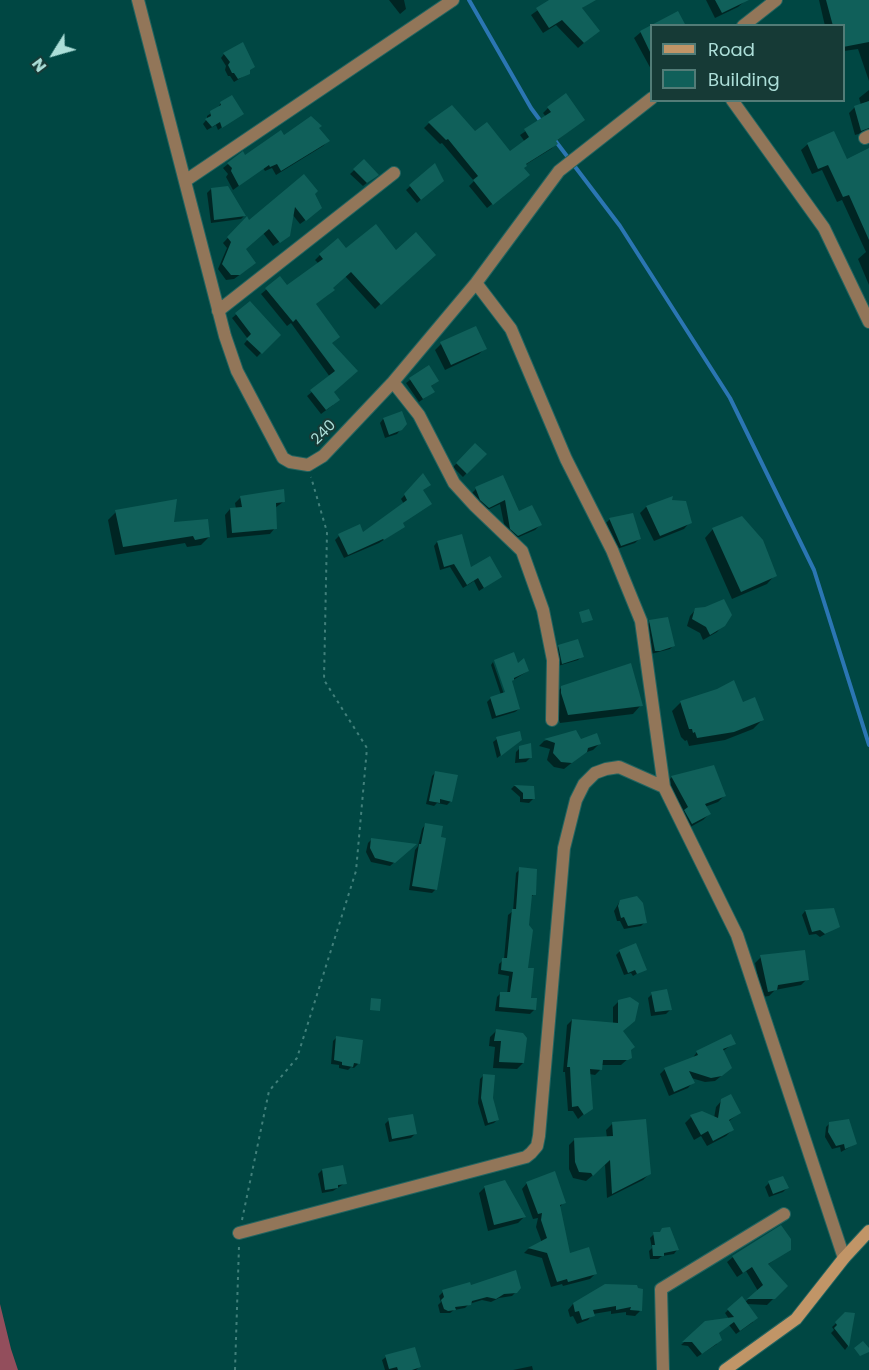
<!DOCTYPE html>
<html>
<head>
<meta charset="utf-8">
<style>
	body { margin:0 }
	#map { position:relative; width:869px; height:1370px; overflow:hidden; background:#004743; font-family:Poppins,sans-serif }
	canvas { display:block }
	.legend { position:absolute; left:650px; top:24px; width:195px; height:78px; box-sizing:border-box; background:#163a36; border:2px solid #527c77; margin:0; padding:8px 10px; list-style:none; font-size:18px; color:#acded8 }
	.legend li { display:flex; align-items:center; gap:12px; height:30px }
	.legend b { width:30px; border:2px solid #527c77 }
	.north { position:absolute; left:24px; top:24px; width:60px; height:60px; -webkit-text-stroke:4px #163a36; paint-order:stroke; rotate:233deg; font-size:16px; font-weight:700; line-height:24px; text-align:center; color:#acded8 }
	.north::after { content:''; display:block; margin:auto; width:21px; height:27px; background:#acded8; clip-path:polygon(50% 0,100% 100%,50% 72%,0 100%) }
</style>
</head>
<body>
<div id="map">
<canvas width="869" height="1370"></canvas>
<ul class="legend">
<li><b style="height:8px;background:#c19567"></b>Road</li>
<li><b style="height:16px;background:#10605a"></b>Building</li>
</ul>
<div class="north">N</div>
</div>
<script>
const g = document.querySelector('canvas').getContext('2d');
g.lineJoin = 'round';
function paint(path, color) {
  g.fillStyle = color;
  g.fill(path, 'evenodd');
}
function shape(rows) {
  const path = new Path2D();
  for (const r of rows) {
    path.moveTo(r[0], r[1]);
    for (let i = 2; i < r.length; i += 2) path.lineTo(r[i], r[i + 1]);
  }
  return path;
}
function trace(path, color, width, dash) {
  g.strokeStyle = color;
  g.lineWidth = width;
  g.lineCap = dash ? 'butt' : 'round';
  g.setLineDash(dash || []);
  g.stroke(path);
}
function drawText(font, color, halo, rows, align = 'center') {
  g.font = font + ' Poppins,sans-serif';
  g.lineWidth = 4.5;
  g.setLineDash([]);
  g.textBaseline = 'middle';
  g.strokeStyle = halo;
  g.fillStyle = color;
  for (const [text, x, y, turn = 0] of rows) {
    g.save();
    g.translate(x, y);
    g.rotate((+turn || 0) * Math.PI / 180);
    g.textAlign = isNaN(turn) ? turn : align;
    if (halo) g.strokeText(text, 0, 0);
    g.fillText(text, 0, 0);
    g.restore();
  }
}
const green = shape([
	[0,1304,11,1349,18,1370,0,1370]
]);
const shadow = shape([
	[389,0,404,0,406,9,400,14],
	[552,0,584,0,587,4,581,9,592,36,578,48,556,25,543,33,531,15],
	[706,0,744,0,745,1,738,7,715,18],
	[819,0,869,0,869,81,858,49,844,51,844,26,825,26],
	[652,26,652,71,634,38,641,32],
	[224,54,249,71,249,73,234,82,230,76,228,76,225,70,226,66,221,58],
	[869,90,869,131,855,135,849,113,855,107,861,105,859,98],
	[221,103,242,114,218,130,216,125,207,130,203,124,207,119,207,116,217,109],
	[548,108,583,120,555,142,556,144,551,149,525,165,523,168,523,180,487,208,469,186,474,181,442,143,440,144,424,128,429,123,475,133,510,153,525,142,520,135,546,117,543,113],
	[317,129,328,141,323,146,276,175,272,168,265,171,263,168,233,190,226,177,228,174,223,168,228,164,284,137],
	[808,144,846,161,869,150,869,285,858,259,866,252,842,200,837,202,822,170,812,174,801,150],
	[364,161,373,178,363,186,350,174],
	[434,165,438,185,417,203,406,190],
	[211,189,244,216,241,219,211,223,207,193],
	[313,194,315,213,300,224,292,214,286,237,273,246,263,233,244,249,249,268,234,279,226,280,218,269,227,248,223,243,246,219,249,223],
	[346,250,434,254,375,309,345,276,331,288,333,290,328,295,314,305,331,344,356,371,332,392,333,405,321,414,307,396,330,377,291,323,287,326,261,294,280,278,287,287,319,264,315,260,320,255],
	[250,303,279,334,257,357,244,344,248,339,232,318],
	[441,344,485,348,479,354,445,370,435,350],
	[410,380,438,381,430,387,429,395,419,402,406,383],
	[383,419,401,429,397,434,385,438,380,423],
	[475,445,485,454,463,477,453,467],
	[423,476,421,491,430,504,401,524,399,530,379,543,344,558,335,540,339,536,363,534,404,504,401,499],
	[502,477,518,513,540,525,535,530,512,540,506,534,500,504,483,512,471,494,476,489],
	[240,498,283,502,275,508,275,528,270,534,227,538,225,515,230,509,236,509,235,503],
	[671,499,671,502,690,522,684,529,654,541,640,513,646,507],
	[116,512,172,524,209,537,201,545,187,547,185,543,115,555,108,520],
	[610,519,639,539,635,543,617,549,606,523],
	[713,529,775,575,767,584,732,599,705,538],
	[437,542,470,569,500,577,479,591,474,581,463,588,450,567,440,570,434,546],
	[696,609,723,625,717,632,703,640,700,633,687,626,690,616],
	[650,622,674,645,670,649,651,654,646,626],
	[559,646,582,656,578,660,558,666,555,650],
	[513,654,517,666,528,671,510,682,519,709,515,712,492,719,487,702,491,698,501,695,491,665,493,662,506,700],
	[562,687,641,705,633,714,560,723,553,702,553,696],
	[681,702,742,704,762,720,753,729,725,740,689,746,687,740,685,741,681,737,672,711],
	[575,732,580,741,599,744,593,750,584,753,564,769,554,767,547,760,550,749,539,746,544,741],
	[497,739,516,744,497,758,493,742],
	[520,748,530,758,526,762,515,763,516,752],
	[436,772,451,801,447,805,437,803,434,806,426,804,432,776],
	[672,777,724,796,718,802,705,807,709,814,703,820,685,830,666,783],
	[514,786,532,787,533,799,529,803,520,802,520,797,511,789],
	[425,825,436,889,432,893,409,890,415,850,418,846,422,829],
	[372,839,414,845,390,866,371,862,366,852,368,843],
	[520,869,534,894,530,898,527,969,529,999,534,1010,530,1014,495,1011,497,997,501,993,507,994,509,976,498,974,499,964,504,959,508,915,513,911,516,873],
	[620,901,645,922,641,926,624,929,620,921,617,921,614,911],
	[833,909,838,927,820,937,816,934,809,935,802,915,805,911],
	[620,951,645,969,633,976,631,973,624,975,616,955],
	[761,957,807,979,801,985,775,990,769,996,762,997,755,963],
	[652,994,670,1010,666,1014,651,1016,648,998],
	[619,1001,622,1031,630,1057,621,1065,601,1065,600,1070,595,1075,589,1074,591,1108,578,1119,573,1111,568,1111,565,1072,563,1072,567,1025,572,1020,613,1024,613,1007],
	[496,1031,523,1063,517,1069,493,1068,495,1047,489,1046,490,1037],
	[731,1036,734,1043,723,1051,725,1073,715,1081,705,1082,691,1078,693,1082,688,1088,669,1096,660,1074,665,1069,692,1059,697,1052],
	[337,1037,358,1064,354,1068,351,1067,348,1070,339,1068,339,1065,331,1064,333,1041],
	[484,1075,498,1119,494,1123,485,1126,478,1103,480,1079],
	[722,1100,739,1113,728,1122,732,1130,726,1136,707,1146,701,1136,694,1140,685,1123,691,1117,714,1118,716,1107],
	[389,1120,415,1134,411,1138,389,1142,385,1124],
	[830,1123,855,1144,841,1152,840,1147,832,1149,825,1137,826,1127],
	[612,1124,649,1174,643,1180,607,1198,605,1165,586,1181,573,1178,569,1169,569,1145,575,1139,607,1138,606,1130],
	[322,1170,345,1183,333,1191,322,1193,318,1174],
	[527,1183,564,1202,559,1208,569,1255,596,1273,590,1279,563,1286,562,1284,551,1287,542,1258,524,1253,528,1249,542,1243,536,1227,538,1218,533,1219,522,1189],
	[769,1183,787,1188,783,1192,769,1197,765,1187],
	[485,1187,524,1217,518,1223,488,1231,479,1193],
	[659,1233,677,1250,674,1254,662,1256,658,1259,650,1259,649,1251,652,1248,650,1238,654,1234],
	[790,1249,767,1265,786,1286,767,1305,746,1304,753,1322,736,1334,729,1325,717,1333,717,1344,697,1357,688,1346,681,1345,706,1322,729,1319,725,1313,728,1310,745,1302,758,1291,746,1271,737,1277,727,1262,733,1257],
	[470,1286,520,1288,512,1296,499,1298,491,1302,482,1300,469,1304,465,1308,454,1310,450,1313,440,1313,438,1305,441,1302,439,1296,443,1292],
	[605,1286,640,1311,635,1316,626,1315,626,1312,611,1314,611,1311,593,1314,588,1320,577,1324,573,1316,570,1317,568,1310,573,1304],
	[846,1314,853,1314,848,1346,845,1350,831,1333,834,1330,832,1327],
	[386,1357,419,1367,416,1370,385,1370,382,1360],
	[532,1366,533,1370,513,1370]
]);
const stream = shape([
	[469,0,531,108,542,123],
	[554,139,620,226,730,398,814,570,869,745]
]);
const building = shape([
	[549,0,596,0,582,8,600,31,584,43,562,20,549,28,536,8],
	[715,0,749,0,722,13],
	[826,0,869,0,869,42,843,47,843,26,833,26],
	[678,11,686,26,651,26,651,54,640,31],
	[243,42,255,67,250,70,250,74,238,79,234,73,232,73,228,65,230,62,223,53],
	[566,93,585,120,556,141,558,144,526,164,527,166,524,168,530,175,493,205,473,180,478,176,448,139,446,140,428,122,452,105,475,131,487,122,510,151,529,137,524,129,551,112,547,107],
	[232,95,244,114,222,128,220,122,212,127,205,119,211,116,210,111,221,105,220,102],
	[869,101,869,128,861,131,854,106],
	[311,116,322,126,319,128,330,141,281,171,277,164,270,167,269,165,239,186,231,171,232,168,227,163,243,151,245,155,281,130,284,135],
	[834,131,847,159,869,148,869,240,849,195,843,197,828,165,818,169,807,143],
	[364,159,379,175,367,183,353,169],
	[435,163,444,181,421,200,409,185],
	[304,174,318,191,315,194,322,208,306,221,295,207,290,236,280,243,269,229,246,249,256,263,240,275,231,275,222,264,231,242,227,237,247,216,249,220],
	[228,186,246,216,214,220,211,188],
	[376,224,396,250,416,232,436,255,381,305,351,272,333,288,335,290,316,304,340,337,332,343,358,371,334,392,340,400,326,410,310,390,335,371,296,319,293,322,265,288,280,276,287,285,323,259,319,254,338,238,346,248],
	[250,301,281,335,262,354,246,339,251,334,235,313],
	[476,326,487,349,451,365,440,342],
	[429,365,439,381,431,386,435,392,423,399,409,378],
	[402,411,407,424,402,430,389,435,383,418],
	[475,443,487,454,467,474,456,463],
	[423,473,431,485,423,490,432,504,403,523,405,527,384,540,383,539,348,555,338,534,360,524,363,532,407,500,404,494],
	[503,475,519,511,532,505,542,525,518,536,510,529,505,500,489,508,480,500,475,487],
	[284,489,285,502,276,503,277,529,232,533,230,508,242,507,240,496],
	[673,496,672,500,686,501,692,523,660,536,646,506],
	[177,499,174,522,208,519,210,537,195,540,193,536,123,547,115,510],
	[633,513,641,539,621,546,609,518],
	[742,516,763,540,777,576,741,592,712,528],
	[462,534,471,567,490,556,502,577,484,588,478,578,467,585,454,564,444,567,437,541],
	[724,599,732,615,725,626,710,635,706,627,692,619,695,608,705,607],
	[589,609,593,620,582,623,579,612],
	[668,617,675,646,660,651,655,651,649,620],
	[578,639,584,657,562,664,558,645],
	[514,652,518,663,524,658,529,671,514,678,514,680,512,681,520,709,496,716,490,697,505,692,494,660],
	[631,663,643,706,568,715,561,693,561,686],
	[734,680,743,702,755,697,764,720,734,732,697,738,695,732,693,733,692,729,689,729,680,701,717,689],
	[576,730,581,739,597,733,601,744,588,748,587,752,572,763,561,762,553,753,555,743,544,739],
	[520,731,522,740,501,756,496,737],
	[531,743,532,758,519,759,519,746],
	[714,765,726,796,705,804,711,814,692,824,684,810,688,807,671,776],
	[435,771,458,775,452,802,440,799,440,803,429,801],
	[514,785,534,786,535,799,523,799,523,793],
	[425,823,443,826,441,837,446,838,437,890,412,886,419,844,421,844],
	[371,838,417,844,395,863,375,858,370,848],
	[519,867,537,869,536,895,532,895,529,925,533,930,528,968,534,968,531,998,537,998,536,1010,499,1007,500,992,510,992,513,972,501,970,502,958,507,958,512,909,516,909],
	[637,896,643,903,647,923,628,926,624,917,621,918,618,906,620,900],
	[834,908,840,927,825,934,820,930,812,932,805,910],
	[636,943,647,970,637,974,635,970,628,973,619,950],
	[805,950,809,980,778,985,777,990,768,992,760,955],
	[667,989,672,1010,655,1012,651,992],
	[630,997,639,1003,635,1021,623,1031,635,1047,631,1050,632,1058,628,1060,603,1060,602,1070,590,1069,593,1109,584,1115,578,1106,572,1107,570,1067,567,1067,572,1019,618,1023,618,1000],
	[371,998,381,999,380,1011,370,1010],
	[496,1029,523,1033,527,1038,524,1063,499,1062,501,1041,494,1041],
	[731,1034,736,1044,723,1049,732,1068,722,1076,711,1078,689,1071,695,1083,674,1092,664,1068,698,1055,696,1051],
	[336,1036,363,1040,360,1064,354,1063,353,1067,342,1065,342,1062,334,1060],
	[483,1074,495,1075,493,1098,499,1120,488,1123,481,1098],
	[731,1094,741,1113,729,1120,734,1130,713,1141,708,1131,701,1135,690,1115,702,1111,718,1118,721,1099],
	[413,1114,417,1134,392,1139,388,1118],
	[646,1119,651,1174,612,1194,610,1160,593,1176,591,1173,579,1172,575,1162,574,1138,613,1136,612,1122],
	[849,1119,857,1144,845,1149,844,1144,836,1146,828,1132,829,1122],
	[343,1165,347,1184,338,1185,338,1188,325,1190,322,1169],
	[555,1171,566,1203,560,1205,570,1253,589,1247,597,1274,568,1282,567,1279,557,1282,547,1253,528,1248,547,1238,541,1220,542,1213,538,1214,526,1182],
	[783,1176,789,1188,773,1194,768,1181],
	[505,1180,526,1217,494,1225,484,1186],
	[781,1225,791,1239,791,1250,768,1264,788,1286,775,1299,747,1299,763,1285,752,1267,743,1273,732,1256],
	[670,1227,679,1250,664,1253,664,1256,653,1256,652,1245,655,1245,653,1232,660,1232,662,1228],
	[516,1270,521,1288,517,1293,504,1294,496,1299,487,1297,472,1301,471,1305,455,1307,456,1310,448,1311,444,1309,441,1300,444,1297,442,1290,470,1282,471,1285],
	[605,1284,637,1285,638,1288,643,1289,642,1311,630,1310,631,1307,616,1310,616,1306,593,1310,595,1316,582,1320,579,1311,575,1312,573,1303],
	[742,1296,758,1318,740,1331,734,1322,719,1333,722,1340,702,1354,692,1342,682,1342,705,1321,734,1317,727,1309],
	[845,1312,855,1313,849,1347,834,1328,837,1325,835,1322],
	[863,1341,869,1348,869,1352,860,1356,854,1348],
	[415,1347,421,1367,412,1370,398,1370,397,1367,389,1369,385,1355]
]);
const path = shape([
	[242,1220,269,1091,297,1058,356,871,367,748,324,680,327,532,311,477],
	[235,1370,239,1246]
]);
const street = shape([
	[138,0,225,336,237,371,283,458,290,462,308,465,323,456,393,382,476,283,559,171,652,98],
	[743,26,776,0],
	[732,100,824,228,869,322],
	[865,138,869,136],
	[185,181,453,0],
	[476,283,511,329,566,459,612,550,641,621,664,787,737,935,844,1258],
	[218,311,394,173],
	[393,382,419,415,454,483,475,506,522,551,543,610,553,660,552,720],
	[239,1233,526,1157,531,1153,537,1146,539,1136,564,848,576,800,584,784,595,773,606,769,619,767,664,787],
	[663,1370,661,1289,784,1214]
]);
const secondary = shape([
	[725,1370,796,1319,844,1258,869,1231]
]);
const streetNames = [
	["240",324,433,-45]
];
paint(green, '#934e5c');
paint(shadow, '#0007');
trace(stream, '#2b76b3', 4);
paint(building, '#10605a');
trace(street, '#226561', 14);
trace(secondary, '#226561', 14);
trace(path, '#41807b', 2, [3, 4.5]);
trace(street, '#927659', 12);
trace(secondary, '#c19567', 12);
drawText('15px', '#acded8', '#163a36', streetNames);
</script>
</body>
</html>
